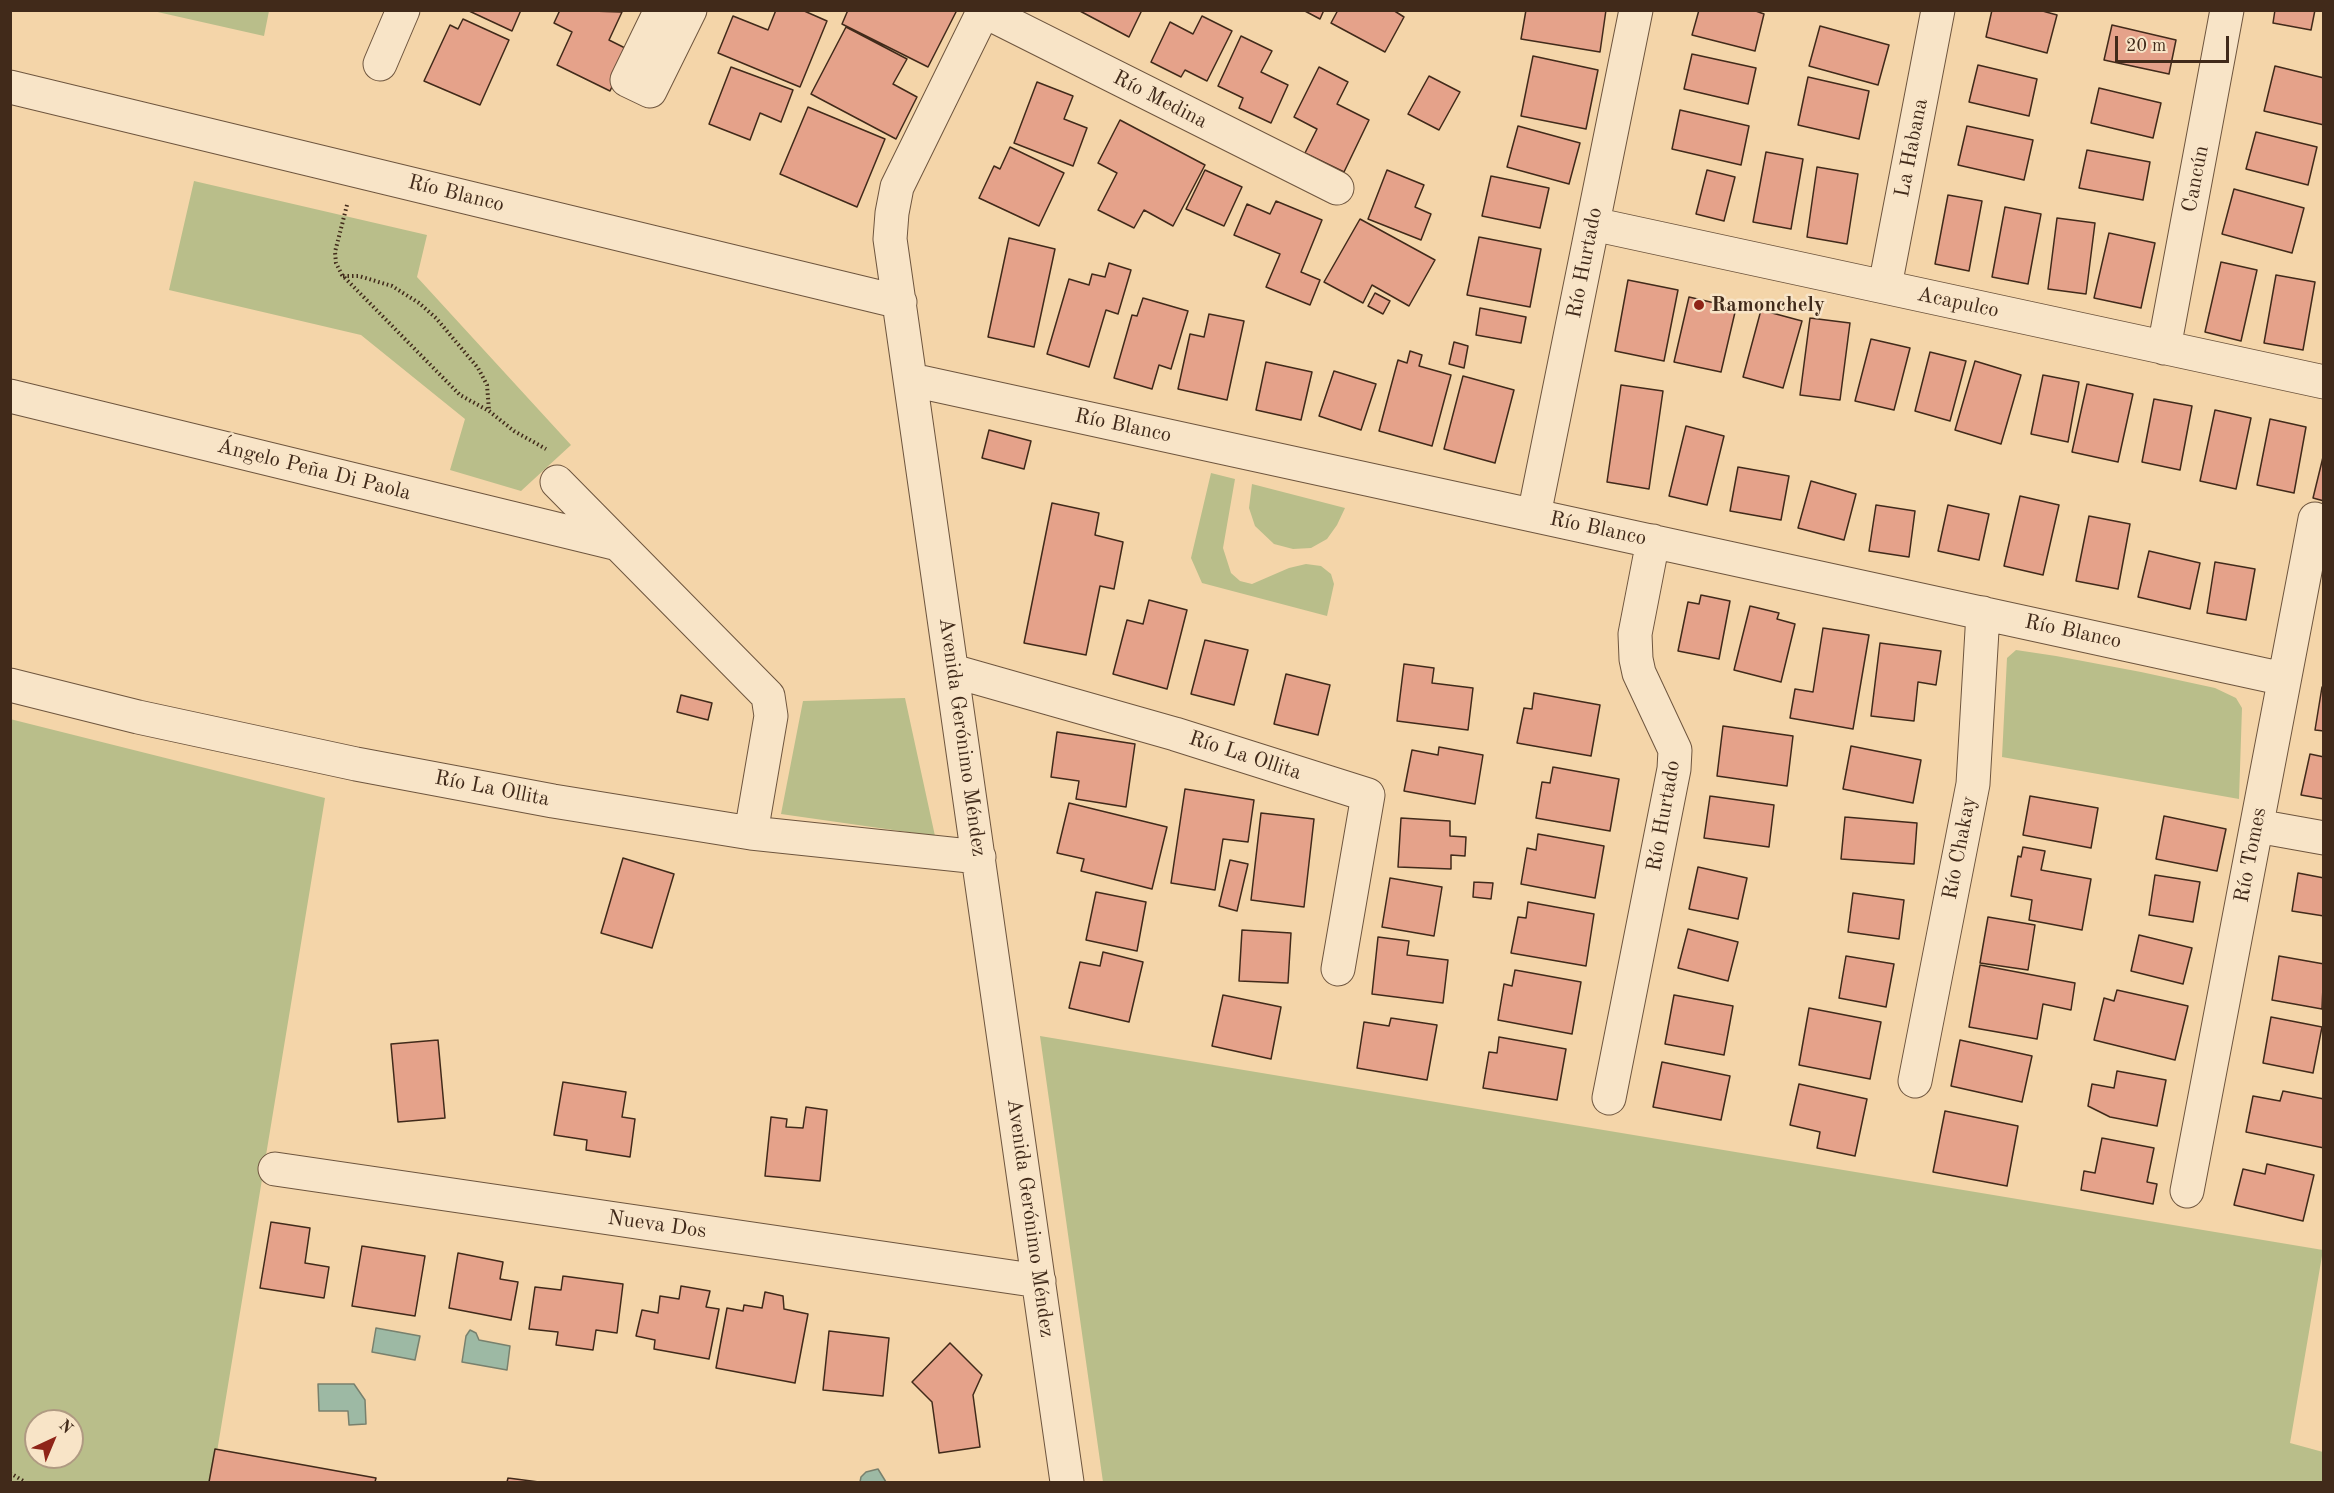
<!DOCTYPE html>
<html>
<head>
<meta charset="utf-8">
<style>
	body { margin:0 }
	#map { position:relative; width:2334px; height:1493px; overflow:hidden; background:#f4d5a9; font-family:"Old Standard TT",serif }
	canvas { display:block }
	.frame { position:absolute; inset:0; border:12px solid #412a1a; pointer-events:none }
	.north { position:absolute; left:24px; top:1409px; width:60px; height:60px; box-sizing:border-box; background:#f8e4c7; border:2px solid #af9a82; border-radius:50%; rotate:44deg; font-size:16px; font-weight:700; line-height:24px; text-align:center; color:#412a1a }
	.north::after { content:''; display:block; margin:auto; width:21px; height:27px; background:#8f2418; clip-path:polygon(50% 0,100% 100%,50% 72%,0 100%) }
	.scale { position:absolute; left:2115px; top:36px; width:114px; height:27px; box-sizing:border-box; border:3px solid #412a1a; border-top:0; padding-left:8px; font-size:18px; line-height:21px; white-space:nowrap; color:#412a1a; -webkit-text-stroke:4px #f8e4c7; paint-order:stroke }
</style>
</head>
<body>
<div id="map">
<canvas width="2334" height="1493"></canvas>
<div class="frame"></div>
<div class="north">N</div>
<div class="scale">20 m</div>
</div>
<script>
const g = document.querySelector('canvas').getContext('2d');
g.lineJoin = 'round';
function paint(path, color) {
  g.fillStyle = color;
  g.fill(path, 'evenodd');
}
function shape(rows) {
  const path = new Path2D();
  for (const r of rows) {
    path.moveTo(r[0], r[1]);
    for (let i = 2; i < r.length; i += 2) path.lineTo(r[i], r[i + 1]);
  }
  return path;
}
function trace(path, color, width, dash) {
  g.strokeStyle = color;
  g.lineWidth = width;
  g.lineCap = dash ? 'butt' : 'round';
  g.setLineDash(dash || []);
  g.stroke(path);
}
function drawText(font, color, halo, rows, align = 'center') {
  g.font = font + ' "Old Standard TT",serif';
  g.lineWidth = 5;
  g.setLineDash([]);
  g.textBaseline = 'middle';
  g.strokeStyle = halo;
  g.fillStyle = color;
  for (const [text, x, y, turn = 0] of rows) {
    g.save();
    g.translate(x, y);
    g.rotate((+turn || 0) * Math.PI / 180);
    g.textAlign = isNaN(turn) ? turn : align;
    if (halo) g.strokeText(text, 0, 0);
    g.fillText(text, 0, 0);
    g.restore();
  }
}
const green = shape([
	[153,11,269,10,269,11,264,36],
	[194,181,427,235,417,277,571,445,521,491,450,470,465,419,361,335,169,290],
	[1211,473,1235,479,1223,548,1231,573,1240,581,1252,584,1289,568,1306,564,1321,566,1331,574,1334,584,1327,616,1202,583,1191,558],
	[1252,484,1345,508,1337,525,1327,539,1311,548,1293,549,1274,544,1255,526,1249,508],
	[2016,650,2056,656,2141,672,2215,688,2236,698,2242,708,2239,799,2002,757,2007,658],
	[905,698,935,836,781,814,803,701],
	[10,719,325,798,212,1482,11,1482],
	[36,1421,72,1421,72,1457,36,1457],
	[1040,1036,2323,1250,2290,1443,2323,1452,2323,1482,1103,1482]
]);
const water = shape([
	[376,1328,420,1336,415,1360,372,1352,376,1328],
	[470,1330,476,1333,479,1340,510,1346,507,1370,462,1362,466,1336,470,1330],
	[318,1384,354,1384,365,1400,366,1424,349,1425,348,1411,319,1411,318,1384],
	[878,1469,886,1482,860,1482,861,1477,866,1472,878,1469]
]);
const building = shape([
	[467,10,521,10,512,31,467,10],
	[560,10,622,12,609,40,629,50,610,91,557,65,572,32,554,23,560,10],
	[776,10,802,10,827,21,800,87,718,53,733,16,768,30,776,10],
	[848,10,957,10,928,67,842,24,848,10],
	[1078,10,1142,10,1129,37,1078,10],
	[1303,10,1324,10,1320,19,1303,10],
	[1338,10,1393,10,1404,17,1385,52,1331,23,1338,10],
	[1526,10,1606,10,1600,52,1521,39,1526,10],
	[1699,10,1753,10,1764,14,1755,51,1692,35,1699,10],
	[1992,10,2039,10,2057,15,2047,53,1986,37,1992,10],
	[2275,10,2315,10,2311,30,2273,23,2275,10],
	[1202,16,1232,31,1207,81,1185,70,1181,77,1151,62,1170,22,1193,34,1202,16],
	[463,19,509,40,480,105,424,81,450,25,458,29,463,19],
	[2112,25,2176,40,2169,74,2104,60,2112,25],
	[1820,26,1889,45,1878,85,1809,66,1820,26],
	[846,27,907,59,893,84,917,97,896,139,811,94,846,27],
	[1241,36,1272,51,1261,72,1288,85,1271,123,1239,108,1243,98,1218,86,1241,36],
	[1692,54,1756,68,1748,104,1684,89,1692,54],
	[1533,56,1598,70,1586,129,1521,116,1533,56],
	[1978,65,2037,79,2029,116,1969,102,1978,65],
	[2275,66,2324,78,2324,125,2264,111,2275,66],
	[731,67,793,90,781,122,760,113,750,140,709,124,731,67],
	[1319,67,1348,82,1337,104,1369,120,1344,172,1305,153,1317,129,1294,117,1319,67],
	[1429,76,1460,92,1439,130,1408,114,1429,76],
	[1808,77,1869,91,1859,139,1798,125,1808,77],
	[1037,82,1073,96,1064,119,1087,128,1073,166,1014,143,1037,82],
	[2099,88,2161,103,2153,138,2091,123,2099,88],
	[808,107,885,139,857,207,780,174,808,107],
	[1680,110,1749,126,1741,165,1672,149,1680,110],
	[1120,120,1205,165,1173,226,1144,210,1134,228,1098,210,1117,173,1098,163,1120,120],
	[1518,126,1580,143,1569,184,1507,167,1518,126],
	[1967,126,2033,140,2024,180,1958,165,1967,126],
	[2256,132,2317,147,2308,185,2246,169,2256,132],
	[1010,147,1064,173,1039,226,979,198,994,166,1000,169,1010,147],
	[2087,150,2150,162,2143,200,2079,188,2087,150],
	[1766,152,1803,159,1791,229,1753,222,1766,152],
	[1817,167,1858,174,1847,244,1807,237,1817,167],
	[1205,170,1242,187,1224,226,1186,209,1205,170],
	[1387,170,1424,185,1415,207,1431,214,1421,240,1368,219,1387,170],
	[1707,170,1735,177,1724,221,1696,214,1707,170],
	[1491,176,1549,188,1540,228,1482,216,1491,176],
	[2234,189,2304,208,2292,253,2222,234,2234,189],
	[1948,195,1982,201,1969,271,1935,264,1948,195],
	[1276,201,1322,220,1301,272,1320,280,1310,305,1266,287,1280,254,1234,235,1247,204,1270,214,1276,201],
	[2005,207,2041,214,2028,284,1992,277,2005,207],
	[2057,218,2095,223,2086,294,2048,289,2057,218],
	[1360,219,1435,260,1409,306,1372,285,1363,303,1324,282,1360,219],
	[2109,233,2155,243,2141,308,2094,298,2109,233],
	[1479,237,1541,249,1530,307,1467,295,1479,237],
	[1009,238,1055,249,1034,347,988,337,1009,238],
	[2221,262,2257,270,2241,341,2205,332,2221,262],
	[1109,263,1131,270,1118,314,1106,310,1089,367,1047,354,1069,279,1089,285,1092,274,1105,277,1109,263],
	[2276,275,2315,282,2303,350,2264,343,2276,275],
	[1628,280,1678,290,1664,361,1615,351,1628,280],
	[1375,293,1390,301,1383,314,1368,306,1375,293],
	[1689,297,1736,308,1721,372,1674,362,1689,297],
	[1143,298,1188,311,1171,369,1159,365,1152,389,1114,378,1132,315,1137,316,1143,298],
	[1480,308,1526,317,1521,343,1476,335,1480,308],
	[1761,310,1802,321,1783,388,1743,377,1761,310],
	[1209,314,1244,321,1227,400,1178,389,1190,334,1204,337,1209,314],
	[1810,318,1850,323,1840,400,1800,395,1810,318],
	[1871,339,1910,348,1894,410,1855,401,1871,339],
	[1454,342,1468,346,1464,368,1449,364,1454,342],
	[1410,351,1422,355,1419,366,1451,375,1432,446,1379,431,1398,360,1407,363,1410,351],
	[1930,352,1966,361,1950,421,1915,411,1930,352],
	[1975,361,2021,375,2001,444,1955,430,1975,361],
	[1266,362,1312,372,1301,420,1256,410,1266,362],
	[1334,371,1376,384,1361,430,1319,416,1334,371],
	[2043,375,2079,382,2068,442,2031,434,2043,375],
	[1463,376,1514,390,1495,463,1444,449,1463,376],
	[2087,384,2133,394,2118,462,2072,452,2087,384],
	[1621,385,1663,391,1649,489,1607,482,1621,385],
	[2154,399,2192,406,2180,470,2142,462,2154,399],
	[2215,410,2251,418,2236,489,2200,481,2215,410],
	[2270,419,2306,427,2294,493,2257,485,2270,419],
	[1686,426,1724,436,1707,505,1669,496,1686,426],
	[989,430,1031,441,1024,469,982,458,989,430],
	[2324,453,2324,501,2313,498,2324,453],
	[1738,467,1789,476,1781,520,1730,511,1738,467],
	[1811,481,1856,494,1844,540,1798,528,1811,481],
	[2020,496,2059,505,2043,575,2004,566,2020,496],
	[1052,503,1099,513,1095,535,1123,542,1114,589,1100,586,1086,655,1024,643,1052,503],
	[1876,505,1915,511,1909,557,1869,551,1876,505],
	[1948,505,1989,514,1979,560,1938,551,1948,505],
	[2089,516,2130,524,2118,589,2076,581,2089,516],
	[2149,551,2200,563,2190,609,2138,597,2149,551],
	[2215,562,2255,569,2246,620,2207,613,2215,562],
	[1701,595,1730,601,1719,659,1678,651,1688,602,1699,604,1701,595],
	[1149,600,1187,610,1167,689,1113,674,1127,620,1143,624,1149,600],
	[1750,606,1779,613,1777,619,1795,624,1781,682,1734,670,1750,606],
	[1823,628,1869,635,1853,729,1790,718,1795,689,1813,692,1823,628],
	[1205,640,1248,650,1234,705,1191,694,1205,640],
	[1880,643,1941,651,1936,685,1918,682,1914,721,1871,716,1880,643],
	[1404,664,1434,668,1432,683,1473,688,1468,730,1397,721,1404,664],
	[1286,674,1330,685,1318,735,1274,724,1286,674],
	[2322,687,2324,688,2324,731,2315,730,2322,687],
	[1534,693,1600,705,1591,756,1517,743,1524,708,1532,709,1534,693],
	[681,695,712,703,708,720,677,712,681,695],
	[1723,726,1793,736,1787,786,1717,776,1723,726],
	[1057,732,1135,744,1126,807,1076,799,1079,781,1051,777,1057,732],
	[1851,746,1921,760,1913,803,1843,789,1851,746],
	[1439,747,1483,755,1475,804,1404,791,1412,750,1438,755,1439,747],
	[2310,754,2324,757,2324,799,2301,795,2310,754],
	[1553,767,1619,779,1610,831,1536,818,1542,782,1550,783,1553,767],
	[1185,789,1254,800,1248,842,1223,839,1215,890,1171,883,1185,789],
	[1710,796,1774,805,1769,847,1704,838,1710,796],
	[2030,796,2098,808,2091,848,2023,835,2030,796],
	[1069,803,1167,827,1152,889,1081,871,1084,859,1057,853,1069,803],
	[1261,813,1314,819,1304,907,1251,900,1261,813],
	[2164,816,2226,829,2217,871,2156,859,2164,816],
	[1845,817,1917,823,1914,864,1841,859,1845,817],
	[1401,818,1450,821,1450,836,1466,837,1465,856,1451,855,1451,869,1398,867,1401,818],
	[1538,834,1604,846,1595,898,1521,884,1527,848,1536,850,1538,834],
	[2023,847,2045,851,2041,870,2091,879,2082,930,2029,920,2032,900,2011,896,2018,856,2021,857,2023,847],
	[623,858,674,874,652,948,601,933,623,858],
	[1230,860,1248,864,1237,911,1219,906,1230,860],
	[1698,867,1747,878,1738,919,1689,909,1698,867],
	[2298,873,2324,878,2324,916,2292,911,2298,873],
	[2155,875,2200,882,2193,922,2149,915,2155,875],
	[1390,878,1442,887,1434,936,1382,927,1390,878],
	[1474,882,1493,883,1491,899,1473,897,1474,882],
	[1096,892,1146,902,1137,951,1086,940,1096,892],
	[1853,893,1904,900,1899,939,1848,932,1853,893],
	[1528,902,1594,914,1586,966,1511,953,1518,917,1526,918,1528,902],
	[1988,917,2035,925,2028,970,1980,963,1988,917],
	[1688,929,1738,942,1728,981,1678,968,1688,929],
	[1242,930,1291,933,1288,983,1239,981,1242,930],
	[2139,935,2192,948,2183,984,2131,971,2139,935],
	[1378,937,1409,941,1407,955,1448,960,1443,1003,1372,994,1378,937],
	[1103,952,1143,962,1129,1022,1069,1008,1080,962,1100,966,1103,952],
	[1846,956,1894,964,1886,1007,1839,998,1846,956],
	[2279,956,2324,964,2322,1009,2272,1000,2279,956],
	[1980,965,2075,983,2071,1010,2043,1004,2037,1039,1969,1027,1980,965],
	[1515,970,1581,982,1572,1034,1498,1020,1504,984,1512,986,1515,970],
	[2117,990,2188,1006,2175,1060,2094,1040,2104,998,2114,1001,2117,990],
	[1223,995,1281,1007,1271,1059,1212,1046,1223,995],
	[1674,995,1733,1006,1724,1055,1665,1044,1674,995],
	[1809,1008,1881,1022,1870,1079,1799,1065,1809,1008],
	[2271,1017,2322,1027,2313,1073,2263,1063,2271,1017],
	[1391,1018,1437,1025,1427,1080,1357,1068,1364,1022,1389,1026,1391,1018],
	[1499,1037,1566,1049,1557,1100,1483,1088,1489,1052,1497,1053,1499,1037],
	[438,1040,445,1118,398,1122,391,1044,438,1040],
	[1960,1040,2032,1056,2022,1102,1951,1086,1960,1040],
	[1662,1062,1730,1076,1721,1120,1653,1107,1662,1062],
	[2117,1071,2166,1080,2157,1126,2110,1117,2088,1106,2092,1084,2114,1088,2117,1071],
	[563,1082,626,1092,622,1117,635,1119,630,1157,586,1150,587,1140,554,1135,563,1082],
	[1799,1084,1867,1099,1855,1156,1817,1148,1820,1132,1790,1125,1799,1084],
	[2283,1091,2324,1099,2324,1148,2246,1132,2253,1096,2280,1101,2283,1091],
	[806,1107,827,1110,820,1181,765,1176,771,1117,787,1119,786,1127,803,1128,806,1107],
	[1945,1111,2018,1126,2007,1186,1933,1172,1945,1111],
	[2102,1138,2154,1148,2147,1182,2157,1184,2153,1204,2081,1190,2084,1171,2095,1173,2102,1138],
	[2267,1164,2314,1175,2303,1221,2234,1205,2243,1169,2265,1174,2267,1164],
	[271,1222,310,1228,305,1263,329,1267,324,1298,260,1288,271,1222],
	[362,1246,425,1256,415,1316,352,1306,362,1246],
	[458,1253,503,1262,500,1279,518,1282,511,1320,449,1308,458,1253],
	[563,1276,623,1284,617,1333,596,1330,593,1350,556,1345,558,1332,529,1329,535,1287,561,1290,563,1276],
	[681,1286,710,1291,706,1307,719,1309,709,1359,654,1349,655,1340,636,1336,642,1310,658,1313,660,1296,679,1299,681,1286],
	[765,1292,783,1296,784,1309,808,1314,795,1383,716,1368,727,1308,743,1311,744,1305,762,1308,765,1292],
	[829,1331,889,1338,883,1396,823,1390,829,1331],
	[950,1343,982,1375,973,1395,980,1447,939,1453,932,1402,912,1382,950,1343],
	[215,1449,376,1478,375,1482,209,1482,215,1449],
	[508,1478,539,1482,507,1482,508,1478]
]);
const path = shape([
	[347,205,335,252,336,263,342,275,460,395,489,411,514,431,546,449],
	[343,276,359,276,392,286,419,303,436,318,478,368,487,385,489,410],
	[10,1473,25,1482]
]);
const minor = shape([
	[661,10,627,80,650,91,690,10],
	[984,10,897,187,892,213,890,239,1067,1482],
	[984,11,1337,188],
	[380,64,403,10],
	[10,87,900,302],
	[1593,224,2324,382],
	[1885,286,1938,10],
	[2164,348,2227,10],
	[912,380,2284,679],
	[10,396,618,544],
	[557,482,768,696,771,716,751,833],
	[1534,515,1636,10],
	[953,671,1175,734,1368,795,1338,969],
	[10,685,138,717,356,764,553,801,751,833,979,857],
	[2257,826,2324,838],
	[1915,1081,1973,784,1983,613],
	[1609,1098,1674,769,1675,750,1639,673,1636,659,1635,634,1653,541],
	[275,1169,1039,1281],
	[2187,1191,2315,519]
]);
const markers = [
	[1699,305,6,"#8f2418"]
];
const streetNames = [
	["Río Medina",1160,100,27],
	["La Habana",1912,148,-79],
	["Cancún",2196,179,-79],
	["Río Blanco",456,194,14],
	["Río Hurtado",1585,263,-79],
	["Acapulco",1958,303,12],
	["Río Blanco",1123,426,12],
	["Ángelo Peña Di Paola",314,470,14],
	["Río Blanco",1598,529,12],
	["Río Blanco",2073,632,12],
	["Avenida Gerónimo Méndez",962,737,82],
	["Río La Ollita",1245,756,18],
	["Río La Ollita",492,789,11],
	["Río Hurtado",1664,816,-80],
	["Río Chakay",1960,848,-79],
	["Río Tomes",2251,855,-79],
	["Avenida Gerónimo Méndez",1030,1218,82],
	["Nueva Dos",657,1225,8]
];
const poiNames = [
	["Ramonchely",1711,305]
];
paint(green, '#b9be8a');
paint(water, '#9db9a4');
trace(water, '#78806d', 1.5);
paint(building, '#e5a28a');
trace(building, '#412a1a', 1.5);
trace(minor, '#6e553e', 35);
trace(path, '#412a1a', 4, [1.5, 3]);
trace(minor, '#f8e4c7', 33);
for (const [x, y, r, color] of markers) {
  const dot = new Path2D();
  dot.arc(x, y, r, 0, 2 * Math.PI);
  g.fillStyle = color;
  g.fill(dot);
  trace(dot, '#f8e4c7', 2);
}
drawText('21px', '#412a1a', '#f8e4c7', streetNames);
drawText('bold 21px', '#412a1a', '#f8e4c7', poiNames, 'left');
</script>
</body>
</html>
